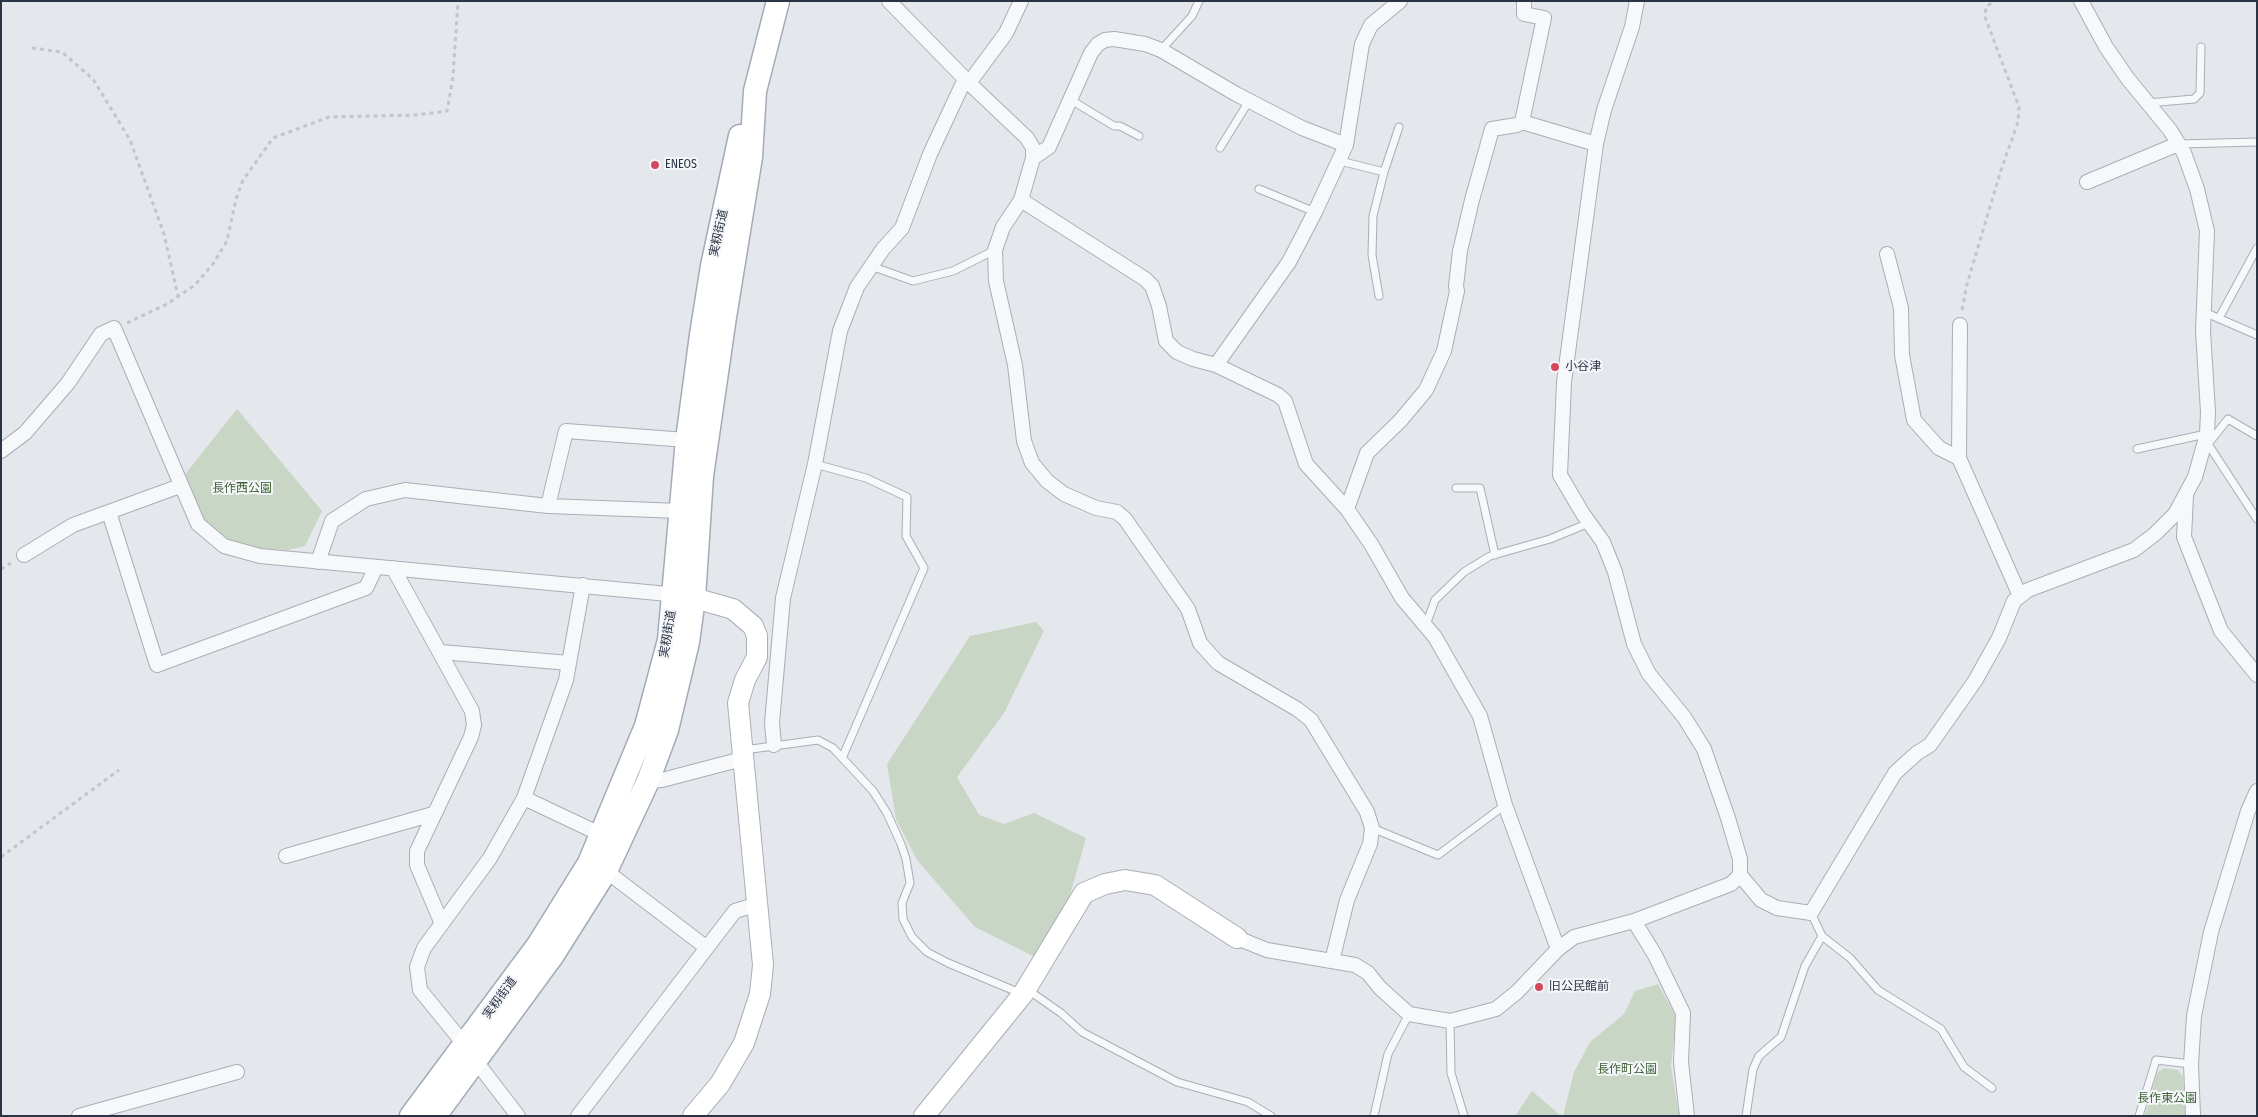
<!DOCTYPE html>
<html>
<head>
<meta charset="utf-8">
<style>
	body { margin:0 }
	#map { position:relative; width:2258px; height:1117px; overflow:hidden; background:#e4e7ec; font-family:"Fira Sans Condensed",sans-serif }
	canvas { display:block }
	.frame { position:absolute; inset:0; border:2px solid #2b3445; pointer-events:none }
</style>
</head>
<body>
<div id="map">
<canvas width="2258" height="1117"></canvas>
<div class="frame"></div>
</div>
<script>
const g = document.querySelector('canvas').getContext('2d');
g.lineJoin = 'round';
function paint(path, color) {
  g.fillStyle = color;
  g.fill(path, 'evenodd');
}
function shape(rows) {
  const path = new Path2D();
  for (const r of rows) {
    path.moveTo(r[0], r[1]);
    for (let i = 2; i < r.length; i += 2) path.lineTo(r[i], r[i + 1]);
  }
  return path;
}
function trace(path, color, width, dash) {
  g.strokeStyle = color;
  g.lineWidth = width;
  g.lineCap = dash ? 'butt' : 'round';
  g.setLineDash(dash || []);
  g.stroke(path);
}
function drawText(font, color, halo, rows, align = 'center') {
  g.font = font + ' "Fira Sans Condensed","Noto Sans JP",sans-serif';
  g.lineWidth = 4;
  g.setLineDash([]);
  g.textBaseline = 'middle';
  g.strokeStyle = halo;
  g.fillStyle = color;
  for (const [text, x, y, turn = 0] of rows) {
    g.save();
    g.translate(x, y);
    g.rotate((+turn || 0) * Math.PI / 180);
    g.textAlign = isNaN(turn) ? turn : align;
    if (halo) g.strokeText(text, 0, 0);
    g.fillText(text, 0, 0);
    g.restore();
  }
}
const green = shape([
	[237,409,322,511,305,546,288,550,254,548,225,538,204,519,183,477],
	[1036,622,1044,631,1004,713,957,777,979,815,1004,824,1034,813,1086,838,1070,895,1035,957,975,927,917,860,896,819,887,764,970,636],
	[1658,984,1676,1017,1671,1066,1679,1116,1563,1116,1574,1072,1590,1042,1624,1014,1635,991],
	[2164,1068,2178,1070,2183,1077,2185,1116,2145,1116,2157,1073],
	[1532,1091,1561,1116,1515,1116]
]);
const path = shape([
	[32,48,62,52,93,79,130,140,164,234,178,296],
	[1962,310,1967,284,2001,170,2018,122,2019,107,1985,17,1986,7,1994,1],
	[127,323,167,304,195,285,213,264,227,241,236,199,243,180,273,138,329,117,416,115,447,111,453,77,458,1],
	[1,569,11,563],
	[1,857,119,770]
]);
const lane = shape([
	[1161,50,1192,16,1199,1],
	[1071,100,1114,126,1120,126,1139,136],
	[2148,103,2194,99,2200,93,2201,47],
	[2179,144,2257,142],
	[1220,148,1249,101],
	[1340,161,1384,172],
	[1259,189,1315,212],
	[871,266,913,281,953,271,995,250],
	[1379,296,1372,255,1373,216,1384,172,1399,127],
	[2204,312,2257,335],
	[2219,318,2257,248],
	[2206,441,2257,519],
	[2208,444,2228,419,2257,436],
	[2137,449,2206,434],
	[815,464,866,478,907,497,906,536,924,568,843,756],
	[1456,488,1480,488,1495,555],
	[1426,625,1435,600,1464,572,1490,556,1550,539,1589,523],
	[744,750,818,740,833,748,873,791,887,813,901,844,906,859,910,883,902,903,903,919,912,937,927,952,948,963,1020,993],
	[1372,828,1438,855,1505,805],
	[1811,913,1822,936,1850,958,1878,990,1941,1029,1964,1067,1992,1088],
	[1028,990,1061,1013,1082,1032,1177,1082,1248,1102,1271,1116],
	[1450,1021,1451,1073,1464,1116],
	[1374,1116,1388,1054,1409,1014],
	[1746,1116,1753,1069,1759,1056,1781,1037,1805,966,1822,936],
	[2139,1116,2156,1060,2191,1064]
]);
const street = shape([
	[889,1,969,83,1027,138,1033,148,1033,158,1021,200,1003,227,995,250,996,281,1015,365,1024,441,1032,463,1047,481,1064,494,1096,508,1117,512,1125,519,1188,609,1200,643,1218,663,1297,709,1311,720,1367,812,1372,828,1370,844,1347,900,1332,961],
	[1524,1,1524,14,1544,18,1522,122,1517,125,1492,129,1472,200,1460,251,1456,286,1457,291,1444,351,1426,390,1400,421,1367,453,1347,509,1371,544,1402,598,1435,637,1480,716,1505,805,1558,949],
	[969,83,1006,33,1021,1],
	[1522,122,1596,144],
	[1033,158,1049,147,1091,53,1098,44,1105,40,1114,39,1145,44,1161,50,1236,94,1302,128,1346,145],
	[2087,182,2178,144],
	[1021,200,1145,279,1152,286,1159,306,1166,341,1177,352,1193,359,1216,365,1278,395,1285,401,1306,464,1347,509],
	[1887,254,1901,308,1902,355,1914,420,1939,448,1959,458],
	[1960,325,1959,458,2020,596],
	[1216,365,1289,262,1315,212,1346,145,1362,44,1371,25,1400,1],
	[1,451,25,433,68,383,101,334,114,328,198,524,224,546,260,556,679,595],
	[2186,496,2184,537,2221,631,2257,675],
	[548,506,566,431,687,440],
	[109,512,157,665,366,588,376,567],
	[24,555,73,525,180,486],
	[318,562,332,521,366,499,405,490,548,506,681,511],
	[393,568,472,711,474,725,471,737,417,851,417,865,442,924],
	[441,652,569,663],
	[774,745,772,723,783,598,815,464,840,331,857,287,883,249,902,228,930,154,965,79],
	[648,781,662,780,742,759],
	[524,798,600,834],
	[286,856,433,814],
	[606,871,707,948],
	[1740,875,1761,900,1777,908,1811,913,1895,773,1917,753,1930,745,1975,681,1999,638,2014,601,2028,590,2134,550,2155,534,2175,514,2195,477,2207,434,2208,412,2203,331,2207,231,2197,189,2184,153,2170,130,2128,79,2106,47,2081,1],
	[1634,921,1655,955,1683,1013,1681,1062,1687,1116],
	[1237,938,1267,950,1355,965,1368,973,1380,988,1409,1014,1450,1021,1496,1009,1517,992,1558,949,1574,937,1634,921,1731,884,1740,875,1740,859,1728,818,1704,749,1684,717,1649,674,1634,644,1615,572,1603,542,1583,514,1560,475,1564,382,1596,144,1604,110,1632,27,1637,1],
	[464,1044,420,990,417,967,424,948,490,858,524,798,566,680,583,585],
	[475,1060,518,1116],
	[79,1116,237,1072],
	[578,1116,735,911,758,904],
	[2193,1116,2191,1064,2194,1016,2211,932,2248,811,2257,791]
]);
const secondary = shape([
	[693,1116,720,1084,744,1043,760,994,763,965,738,703,745,680,757,657,757,636,753,626,733,609,694,598],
	[924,1116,1023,994,1084,893,1105,884,1125,880,1155,885,1237,938]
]);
const primary = shape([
	[411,1116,538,945,589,863,646,726,669,640,687,440,701,335,712,266,740,136],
	[435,1116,553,955,606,871,648,781,667,730,688,642,694,598,702,476,725,317,751,157,755,91,778,1]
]);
const markers = [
	[655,165,5,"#d1495b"],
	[1555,367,5,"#d1495b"],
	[1539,987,5,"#d1495b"]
];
const poiNames = [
	["ENEOS",665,165],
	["小谷津",1565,367],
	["旧公民館前",1549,987]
];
const streetNames = [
	["実籾街道",719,233,-78],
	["実籾街道",668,634,-81],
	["実籾街道",500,998,-54]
];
const parkNames = [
	["長作西公園",242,489],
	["長作町公園",1627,1070],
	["長作東公園",2167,1099]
];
paint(green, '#c9d6c5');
trace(lane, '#a9aeb7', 9);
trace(street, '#a9aeb7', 16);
trace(secondary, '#a9aeb7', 22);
trace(primary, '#a3abb8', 25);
trace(path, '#c2c5cb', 3, [4, 4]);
trace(lane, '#f7f8fa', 7);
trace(street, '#f7f8fa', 14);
trace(secondary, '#fff', 20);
trace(primary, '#fff', 22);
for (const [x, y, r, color] of markers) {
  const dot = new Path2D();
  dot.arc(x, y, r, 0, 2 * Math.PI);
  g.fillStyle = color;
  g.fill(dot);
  trace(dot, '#f4f6f9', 2);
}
drawText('12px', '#2b3445', '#f4f6f9', poiNames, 'left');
drawText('12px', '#2b3445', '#f4f6f9', streetNames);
drawText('12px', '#3f6138', '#f4f6f9', parkNames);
</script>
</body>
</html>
